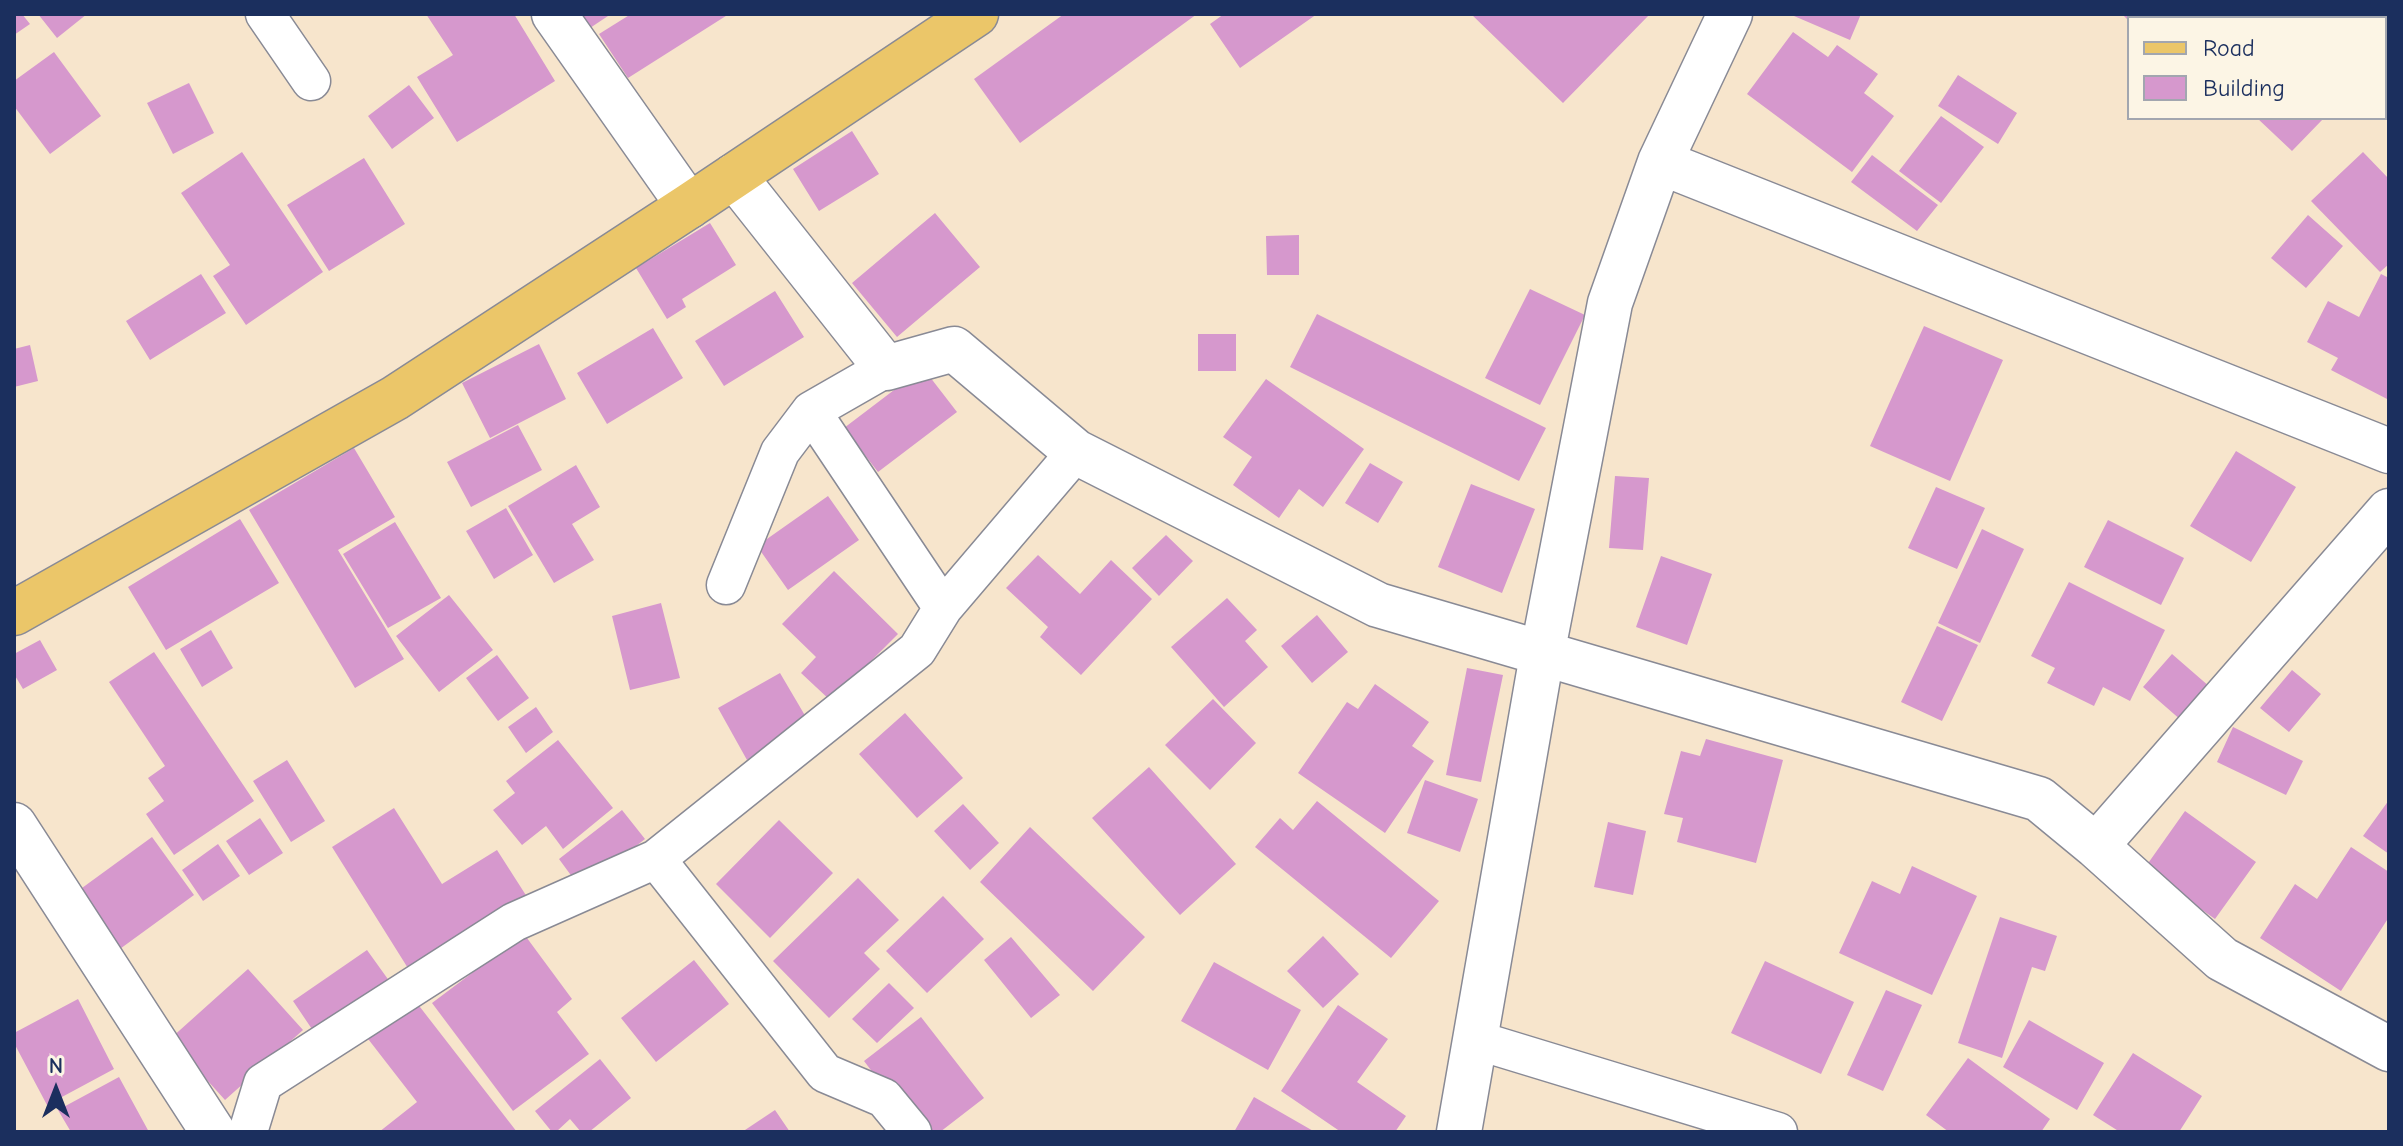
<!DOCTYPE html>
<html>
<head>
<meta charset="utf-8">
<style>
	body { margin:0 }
	#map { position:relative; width:2403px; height:1146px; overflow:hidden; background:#f7e5cc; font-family:"Comic Neue",sans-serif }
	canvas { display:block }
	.frame { position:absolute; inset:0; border:16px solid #1b2f5e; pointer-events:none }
	.legend { position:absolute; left:2127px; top:16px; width:260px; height:104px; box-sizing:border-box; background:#fcf5e5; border:2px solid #a2a6af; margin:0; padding:10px 14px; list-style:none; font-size:24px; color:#1b2f5e }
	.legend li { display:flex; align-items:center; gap:16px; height:40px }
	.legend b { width:40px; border:2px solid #a2a6af }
	.north { position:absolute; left:16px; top:1050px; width:80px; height:80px; -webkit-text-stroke:6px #fcf5e5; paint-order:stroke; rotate:0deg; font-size:22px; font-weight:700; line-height:32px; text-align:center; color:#1b2f5e }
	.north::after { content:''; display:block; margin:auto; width:28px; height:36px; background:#1b2f5e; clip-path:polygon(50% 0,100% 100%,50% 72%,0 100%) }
</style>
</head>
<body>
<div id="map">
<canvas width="2403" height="1146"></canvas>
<div class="frame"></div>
<ul class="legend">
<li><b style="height:10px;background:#ebc669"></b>Road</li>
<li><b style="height:22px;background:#d698cd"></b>Building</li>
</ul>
<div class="north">N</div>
</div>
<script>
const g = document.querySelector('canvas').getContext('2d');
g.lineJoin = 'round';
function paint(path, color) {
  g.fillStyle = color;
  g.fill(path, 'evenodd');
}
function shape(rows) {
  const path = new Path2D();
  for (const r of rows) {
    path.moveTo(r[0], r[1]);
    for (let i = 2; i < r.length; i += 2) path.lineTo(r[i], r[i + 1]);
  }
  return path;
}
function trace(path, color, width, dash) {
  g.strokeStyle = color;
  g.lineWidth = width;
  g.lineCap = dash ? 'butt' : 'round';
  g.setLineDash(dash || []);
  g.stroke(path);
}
const building = shape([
	[14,14,22,14,30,24,14,35],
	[38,14,87,14,57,38],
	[426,14,514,14,555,81,457,142,417,77,453,55],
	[577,14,611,14,587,30],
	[631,14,729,14,628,78,599,34],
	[1064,14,1197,14,1020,143,974,79],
	[1224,14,1317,14,1240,68,1210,24],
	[1471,14,1650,14,1563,103],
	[1795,14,1861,14,1850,40,1794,16],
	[2122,14,2235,14,2231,18,2129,18,2129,21],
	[2361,14,2389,14,2389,40,2385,36,2385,18,2365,18],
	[1793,32,1828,57,1837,45,1878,74,1864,93,1894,116,1852,172,1747,94],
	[54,52,101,116,50,154,14,106,14,81],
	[1958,75,2017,113,1998,144,1938,106],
	[189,83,214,133,173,154,147,103],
	[409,85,434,118,392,149,368,116],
	[1941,116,1984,147,1941,203,1899,171],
	[2257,118,2324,118,2292,151],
	[852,131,879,174,819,211,793,169],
	[242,152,323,272,246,325,213,276,230,265,181,193],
	[2363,152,2389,179,2389,264,2380,272,2311,201],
	[1872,155,1938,205,1917,231,1851,182],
	[364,158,405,224,329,271,287,205],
	[935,213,980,267,897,337,852,283],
	[2308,215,2343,246,2306,288,2271,258],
	[710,223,736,265,682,299,686,307,667,319,636,268],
	[1299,235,1299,275,1267,275,1266,236],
	[201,274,226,313,150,360,126,321],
	[2381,274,2389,278,2389,400,2331,370,2338,358,2307,342,2328,301,2359,317],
	[1530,289,1585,315,1540,405,1485,378],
	[775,291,804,337,724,386,695,341],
	[1317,314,1546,428,1519,481,1290,367],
	[1924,326,2003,360,1950,481,1870,446],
	[653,328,683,378,607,424,577,373],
	[1198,334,1236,334,1236,371,1198,371],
	[539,344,566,399,490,438,462,383],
	[30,345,38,381,14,387,14,349],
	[923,368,957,412,878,472,844,428],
	[1266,379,1364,449,1323,507,1299,489,1279,518,1233,485,1252,457,1223,437],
	[518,425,542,470,471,507,447,462],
	[354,448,395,517,338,550,404,659,355,688,249,510],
	[2236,451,2296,487,2251,562,2190,526],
	[1370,463,1403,482,1378,523,1345,503],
	[576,465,600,507,572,524,594,560,554,583,508,506],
	[1615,476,1649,478,1643,550,1609,548],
	[1471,484,1535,509,1502,593,1438,567],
	[1936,487,1985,508,1957,569,1908,548],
	[828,496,859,540,788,590,757,546],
	[506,508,533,555,494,579,466,531],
	[240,519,279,583,166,650,128,587],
	[2108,520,2184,558,2161,605,2084,567],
	[395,522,441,598,388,628,343,554],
	[1982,529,2024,549,1980,643,1938,623],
	[1166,535,1193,561,1159,596,1132,568],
	[1038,555,1080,594,1111,560,1152,599,1081,675,1040,637,1048,627,1006,588],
	[1661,556,1712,574,1687,645,1636,627],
	[834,571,898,634,831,701,801,673,816,657,782,624],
	[2069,582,2165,630,2130,701,2103,687,2094,706,2047,683,2055,668,2031,656],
	[449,595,493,650,439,692,396,636],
	[1227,598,1257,630,1245,641,1268,667,1224,707,1171,647],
	[661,603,680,678,630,690,612,616],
	[1317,615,1348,652,1312,683,1281,646],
	[1937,626,1978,645,1942,721,1901,702],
	[211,630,233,668,202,687,180,649],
	[40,640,57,670,23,689,14,674,14,654],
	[154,652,254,801,174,855,146,814,164,801,148,778,165,766,109,682],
	[2172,654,2210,687,2182,721,2143,687],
	[497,655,529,698,498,721,466,678],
	[1467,668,1503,675,1481,782,1446,775],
	[2292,670,2321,694,2289,732,2260,708],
	[780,673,810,724,747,760,718,708],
	[1375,684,1429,722,1412,746,1434,761,1385,833,1298,773,1347,702,1358,709],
	[1213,699,1256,743,1210,790,1165,745],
	[536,707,553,732,526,753,508,727],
	[905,713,963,778,917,818,859,754],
	[2233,727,2303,761,2286,795,2217,762],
	[1706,739,1783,760,1756,863,1677,842,1683,818,1664,814,1681,751,1700,756],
	[558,740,613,808,563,849,546,826,522,845,493,810,515,793,506,781],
	[287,760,325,821,291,842,253,781],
	[1149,767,1236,864,1180,915,1092,818],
	[1425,780,1478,799,1460,852,1407,833],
	[2389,800,2389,854,2363,836],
	[1317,801,1439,901,1391,958,1255,847,1280,818,1293,830],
	[963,804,999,843,970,870,934,831],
	[394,808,442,884,497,850,529,900,411,973,332,847],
	[622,810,645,839,581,889,559,859],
	[2185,811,2256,862,2215,919,2144,869],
	[260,818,283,853,249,875,226,841],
	[779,820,833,873,770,938,716,884],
	[1608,822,1646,831,1633,895,1594,887],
	[1030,827,1145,937,1093,991,980,882],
	[152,837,194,895,113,954,71,896],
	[218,844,240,876,203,901,182,870],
	[2351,847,2389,872,2389,917,2341,991,2260,938,2295,884,2317,899],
	[1912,866,1977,896,1932,995,1839,953,1872,881,1900,894],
	[858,878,899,920,864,953,880,969,829,1018,773,961],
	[943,896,984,939,927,993,886,951],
	[2000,917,2057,936,2045,971,2032,967,2002,1058,1958,1043],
	[524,934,572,999,557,1012,589,1054,513,1111,432,1003],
	[1323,936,1359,974,1323,1008,1287,971],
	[1011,937,1060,995,1031,1018,984,960],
	[367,950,395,989,320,1041,293,1001],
	[694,960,729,1004,656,1062,621,1018],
	[1765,961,1854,1002,1821,1074,1731,1033],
	[1214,962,1301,1010,1268,1070,1181,1021],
	[248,969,303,1030,225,1100,170,1039],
	[889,983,914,1008,877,1043,852,1019],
	[1886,990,1922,1005,1883,1091,1847,1075],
	[413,998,517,1132,379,1132,417,1102,365,1035],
	[78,999,114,1069,47,1105,14,1043,14,1033],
	[1338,1005,1388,1039,1357,1082,1406,1116,1395,1132,1341,1132,1281,1091],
	[921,1017,984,1098,940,1132,918,1132,864,1061],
	[2029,1020,2104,1063,2077,1110,2003,1067],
	[2133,1053,2202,1096,2179,1132,2120,1132,2093,1115],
	[1968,1058,2050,1119,2041,1132,1949,1132,1926,1115],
	[600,1059,631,1098,589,1132,581,1132,570,1119,556,1132,552,1132,535,1111],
	[119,1077,149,1132,71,1132,58,1110],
	[1254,1097,1315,1132,1234,1132],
	[775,1110,790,1132,742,1132]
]);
const service = shape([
	[265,14,311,81],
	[811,411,943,608],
	[726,585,780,452,811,411,886,368],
	[656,859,825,1073,884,1098,912,1132],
	[1476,1040,1778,1132],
	[248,1132,263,1083,514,922,656,859,917,650,943,608,1076,452]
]);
const minor = shape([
	[554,14,689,206],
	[1660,162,2389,451],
	[734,176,886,368,954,349,1076,452,1378,605,2039,799,2096,846,2222,959,2389,1049],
	[14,825,213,1132],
	[2096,846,2389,511],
	[1459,1132,1542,655,1610,303,1660,162,1730,14]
]);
const primary = shape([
	[14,613,395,398,689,206,976,14]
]);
paint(building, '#d698cd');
trace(service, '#898a95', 41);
trace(minor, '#898a95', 47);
trace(primary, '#898a95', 47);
trace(service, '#fff', 38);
trace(minor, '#fff', 44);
trace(primary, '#ebc669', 44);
</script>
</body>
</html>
